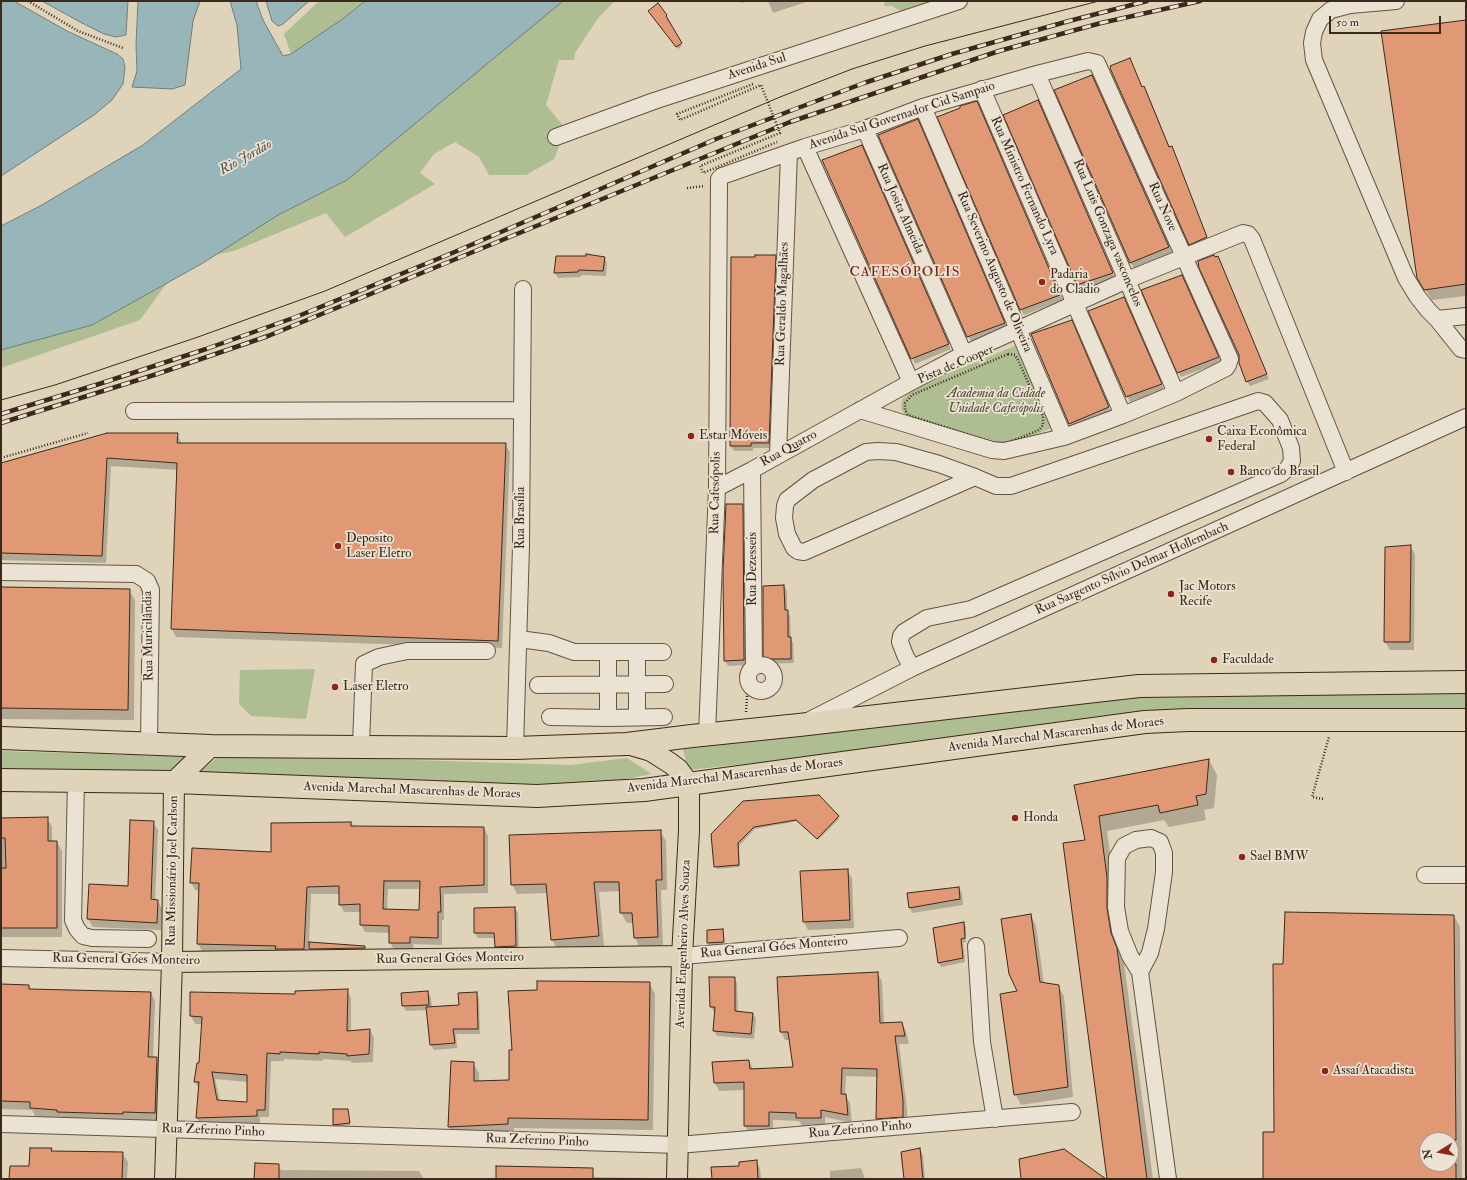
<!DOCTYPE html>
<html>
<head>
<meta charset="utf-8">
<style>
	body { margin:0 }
	#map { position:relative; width:1467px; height:1180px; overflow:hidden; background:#dfd3b9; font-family:"IM FELL Double Pica",serif }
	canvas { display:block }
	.frame { position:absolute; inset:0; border:2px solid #3b2a1c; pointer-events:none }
	.north { position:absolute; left:1419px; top:1132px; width:40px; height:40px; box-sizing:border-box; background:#eae2d2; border:1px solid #a49889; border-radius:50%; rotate:259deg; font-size:11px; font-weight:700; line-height:16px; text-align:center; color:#3b2a1c }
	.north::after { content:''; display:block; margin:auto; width:14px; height:18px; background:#8f2418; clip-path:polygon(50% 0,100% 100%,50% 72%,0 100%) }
	.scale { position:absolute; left:1329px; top:16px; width:112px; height:18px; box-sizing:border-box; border:2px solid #3b2a1c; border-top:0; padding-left:5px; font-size:12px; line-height:14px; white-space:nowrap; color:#3b2a1c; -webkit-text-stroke:3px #eae2d2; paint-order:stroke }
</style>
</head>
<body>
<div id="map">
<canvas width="1467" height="1180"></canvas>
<div class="frame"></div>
<div class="north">N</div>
<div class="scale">50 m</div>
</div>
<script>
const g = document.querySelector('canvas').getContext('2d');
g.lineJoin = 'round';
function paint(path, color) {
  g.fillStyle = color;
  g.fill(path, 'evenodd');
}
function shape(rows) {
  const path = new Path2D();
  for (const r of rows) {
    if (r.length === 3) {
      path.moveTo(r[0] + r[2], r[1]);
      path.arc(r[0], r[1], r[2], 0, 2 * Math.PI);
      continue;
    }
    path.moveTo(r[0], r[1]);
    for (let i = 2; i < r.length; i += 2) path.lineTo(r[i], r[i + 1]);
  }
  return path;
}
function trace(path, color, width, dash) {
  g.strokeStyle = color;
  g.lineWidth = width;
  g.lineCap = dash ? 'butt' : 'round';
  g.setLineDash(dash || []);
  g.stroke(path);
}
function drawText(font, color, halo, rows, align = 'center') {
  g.font = font + ' "IM FELL Double Pica",serif';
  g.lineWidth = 3.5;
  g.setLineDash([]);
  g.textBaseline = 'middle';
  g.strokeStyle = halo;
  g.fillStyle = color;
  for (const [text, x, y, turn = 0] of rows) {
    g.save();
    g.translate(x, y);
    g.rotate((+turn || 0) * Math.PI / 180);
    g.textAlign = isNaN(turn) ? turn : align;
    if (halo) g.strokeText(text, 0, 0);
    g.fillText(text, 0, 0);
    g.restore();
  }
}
const green = shape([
	[319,1,365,1,344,18,291,54,284,34],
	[528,1,615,1,598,18,575,53,574,60,559,60,546,105,566,129,554,159,526,175,489,175,479,157,455,142,434,154,420,173,435,184,345,237,326,213,234,251,183,261,140,320,1,368,1,339],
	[885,1,930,1,916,9,901,11,892,6,884,6],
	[1017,345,1056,426,1003,448,907,417,901,409,902,400,913,388],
	[315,669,306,719,251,716,239,704,240,670],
	[1466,690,1466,714,1360,716,849,753,688,770,683,749,1171,693],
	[1,751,195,757,176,774,1,769],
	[221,754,571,765,627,758,652,774,609,782,501,786,199,773]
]);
const water = shape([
	[1,1,14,1,67,31,117,54,123,59,125,67,123,84,112,100,94,115,1,176,1,1],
	[42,1,128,1,126,35,116,37,104,34,82,23,42,1],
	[138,1,200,1,193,21,185,85,172,89,132,87,137,71,136,45,138,1],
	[230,1,256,1,263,20,283,56,291,54,344,18,365,1,563,1,347,180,278,215,203,263,92,325,1,350,1,226,40,206,143,145,241,69,237,25,230,1],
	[266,1,309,1,283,24,278,26,272,21,266,1]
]);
const shadow = shape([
	[739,1,748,1,741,3],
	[768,1,809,1,773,13],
	[658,4,667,16,682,46,678,49,650,13],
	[1466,21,1466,296,1432,300,1418,278],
	[1130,59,1142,88,1144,87,1147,92,1170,148,1174,153,1209,243,1193,249,1190,244],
	[1094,81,1172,253,1134,268,1131,263],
	[1041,107,1115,278,1081,290,1005,115],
	[979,108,1062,298,1062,300,1024,315,1021,310],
	[920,125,1007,328,971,341,968,336],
	[864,151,951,349,915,364,824,160],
	[775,256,778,261,771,448,753,448,753,451,734,451,731,446,756,258],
	[1218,257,1269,379,1250,386,1247,381,1240,355,1215,258],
	[604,258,607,263,606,276,581,275,581,277,558,278,555,273],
	[1184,281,1221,362,1181,377,1178,372],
	[1126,303,1164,390,1130,402,1090,312],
	[1074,327,1111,412,1073,429,1070,424],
	[177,434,182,444,505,444,510,452,502,648,176,637,172,629,178,470,111,466,106,563,1,560,1,464],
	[742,505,745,510,747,665,728,666,725,661],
	[1410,546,1415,554,1414,650,1390,650,1385,642],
	[784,586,787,591,787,612,790,616,791,639,793,643,794,663,767,664,764,659,764,587],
	[1,588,129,590,135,600,134,720,1,719],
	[1209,760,1217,775,1214,808,1204,810,1206,820,1169,827,1164,820,1107,831,1115,892,1118,948,1124,963,1153,1179,1108,1179,1086,841,1075,786],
	[743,802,838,816,839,819,818,840,798,821,755,829,739,846,740,867,717,869,715,866],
	[47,818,52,827,52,842,57,842,62,851,62,937,1,937,1,819],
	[153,822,158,830,155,901,158,901,162,909,161,930,93,927,88,919,129,887],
	[351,823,354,827,484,828,488,836,488,893,444,894,444,920,442,920,442,945,413,944,414,950,394,950,390,942,390,933,365,932,361,925,361,912,344,912,340,904,340,894,311,894,309,943,364,947,367,952,313,954,308,946,308,956,279,953,202,951,198,944,199,890,195,890,191,882,272,853],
	[388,889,421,889,420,911,387,910],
	[660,831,666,841,667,890,661,890,663,947,640,948,635,938,634,923,627,923,621,913,620,891,599,892,604,946,558,950,552,940,548,893,517,894,512,884],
	[847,870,852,878,854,928,808,930,804,922,801,872],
	[959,888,962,893,963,905,912,913,910,908,908,894],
	[515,908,518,913,519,951,499,952,496,946,495,938,478,938,475,933],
	[1031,915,1036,926,1044,984,1058,986,1064,996,1073,1097,1021,1105,1015,1094,1018,992],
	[1454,916,1460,927,1462,1179,1264,1179,1275,1133,1284,965],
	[1427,1140,1451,1140,1451,1164,1427,1164],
	[964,923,966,927,966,942,963,943,965,962,941,967,939,963,934,929],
	[723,930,724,944,709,945,708,943],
	[877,973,882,981,884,1024,902,1023,906,1031,909,1044,899,1044,907,1109,907,1124,881,1127,877,1119,878,1077,846,1076,845,1095,850,1103,852,1123,825,1117,825,1126,802,1126,799,1121,773,1120,773,1134,750,1134,745,1126,745,1090,719,1091,715,1083,713,1063,749,1061,753,1069,794,1068,790,1040,785,1040,781,1032,778,978],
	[734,978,737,983,738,1013,753,1014,756,1019,754,1039,717,1036,714,1031,716,1012,714,1012,711,1007],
	[649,983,655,994,653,1130,514,1128,514,1134,455,1137,449,1127,473,1063,479,1073,479,1082,510,1081,513,1051],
	[1,985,29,986,31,990,151,993,155,1001,153,1058,156,1058,161,1066,159,1121,127,1120,127,1122,63,1119,62,1118,35,1116,32,1110,1,1109],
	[347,990,351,998,351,1032,370,1030,374,1038,373,1062,352,1063,351,1061,323,1059,323,1061,284,1059,284,1061,271,1061,269,1117,260,1117,260,1124,201,1126,197,1118,199,1089,195,1082,200,1064,202,1024,195,1024,191,1016,191,993,296,995],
	[215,1079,248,1082,248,1103,220,1101],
	[428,992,431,998,432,1008,460,1006,476,993,479,998,480,1034,456,1034,457,1048,434,1050,431,1045,428,1010,406,1011,403,1006],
	[348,1112,350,1125,335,1127,334,1125],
	[51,1149,53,1152,122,1153,128,1162,127,1179,10,1179,30,1167],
	[920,1149,923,1155,925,1179,905,1179],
	[756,1161,760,1168,761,1179,713,1179],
	[278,1165,281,1170,419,1171,424,1179,255,1179],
	[861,1168,865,1179,830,1179,830,1171],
	[590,1169,594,1177,649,1178,650,1179,497,1179]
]);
const building = shape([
	[658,3,667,15,666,16,682,43,676,47,648,11,658,3],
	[1466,20,1466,284,1424,290,1417,278,1381,31,1466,20],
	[1130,58,1142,87,1144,86,1169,147,1172,146,1207,237,1189,245,1110,68,1111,67,1110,66,1130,58],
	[1092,75,1169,247,1130,263,1054,90,1092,75],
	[1038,100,1113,273,1077,285,1003,115,1038,100],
	[977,101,1059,292,1060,295,1020,310,937,117,960,108,960,106,977,101],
	[918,119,1005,323,967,337,878,135,918,119],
	[862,145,949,344,911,359,822,160,862,145],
	[586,254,605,257,603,271,579,270,578,272,554,273,556,256,586,256,586,254],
	[755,255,776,255,769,443,751,443,751,446,730,446,731,257,755,257,755,255],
	[1214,255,1215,257,1218,256,1267,374,1246,382,1239,363,1239,355,1199,268,1198,261,1214,255],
	[1182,275,1219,357,1177,373,1141,290,1182,275],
	[1124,297,1162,384,1126,397,1088,311,1124,297],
	[1072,320,1109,407,1069,424,1031,334,1072,320],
	[107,433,178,433,177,443,506,443,498,641,171,629,177,463,107,458,102,556,1,553,1,463,107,433],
	[726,504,743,504,744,660,724,661,723,571,726,504],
	[1411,545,1410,642,1384,642,1385,547,1411,545],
	[784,585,785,610,788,610,788,637,791,637,791,659,763,659,763,586,784,585],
	[1,587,130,589,128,710,1,708,1,587],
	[1209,759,1206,794,1196,796,1198,805,1160,813,1158,805,1099,816,1107,877,1107,908,1111,933,1117,948,1147,1179,1107,1179,1063,843,1085,840,1074,785,1209,759],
	[819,795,839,816,817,839,796,820,754,827,738,843,739,865,714,867,711,834,743,801,819,795],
	[48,817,48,841,57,841,57,928,1,928,1,868,6,868,5,838,1,838,1,818,48,817],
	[130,820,154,821,151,899,158,900,157,923,87,919,89,884,128,886,130,820],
	[351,822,351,826,484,827,484,885,440,887,441,912,438,912,438,938,410,937,410,943,389,943,389,926,360,925,360,904,339,905,339,886,307,887,304,949,275,949,276,946,197,944,199,883,190,883,192,848,271,852,271,823,351,822],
	[384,881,420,881,419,910,383,909,384,881],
	[661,830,662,880,656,880,658,937,634,938,632,913,620,913,619,882,594,882,599,936,551,940,546,884,511,885,509,835,661,830],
	[848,869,850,920,803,922,800,871,848,869],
	[959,887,960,899,909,908,907,893,959,887],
	[515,907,516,946,495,947,494,933,474,933,474,908,515,907],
	[1285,912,1454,915,1456,1140,1427,1140,1427,1164,1456,1164,1456,1179,1263,1179,1263,1132,1274,1132,1273,964,1283,964,1285,912],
	[1031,914,1040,982,1059,985,1068,1087,1014,1095,1000,994,1017,991,1009,974,1001,919,1031,914],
	[964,922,965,938,961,939,963,958,938,963,933,928,964,922],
	[723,929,724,942,707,943,707,930,723,929],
	[309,942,365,946,365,948,309,949,309,942],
	[878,972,880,1023,902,1022,905,1036,895,1036,903,1100,903,1117,876,1119,877,1069,842,1068,841,1094,846,1094,848,1115,821,1110,821,1118,796,1118,796,1113,769,1112,769,1126,744,1126,744,1082,714,1083,712,1062,749,1060,750,1069,793,1067,788,1032,780,1032,777,977,878,972],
	[709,977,735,977,735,1011,753,1013,751,1034,713,1031,715,1007,710,1007,709,977],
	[537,981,650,982,648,1120,508,1118,508,1124,448,1127,451,1061,474,1062,474,1081,509,1080,509,1050,512,1050,508,991,537,990,537,981],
	[1,984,29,985,29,989,151,992,148,1057,157,1057,155,1113,123,1112,123,1114,57,1112,57,1110,30,1108,30,1102,1,1101,1,984],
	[348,989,347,1031,370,1029,369,1054,347,1056,347,1054,319,1052,319,1054,280,1052,280,1054,267,1053,265,1110,257,1110,257,1116,196,1118,199,1082,194,1082,197,1063,199,1063,202,1017,190,1016,190,992,295,994,295,991,348,989],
	[212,1072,247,1075,247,1102,217,1100,212,1072],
	[428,991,429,1005,402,1006,401,993,428,991],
	[477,992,478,1029,453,1029,455,1043,430,1045,426,1007,459,1005,458,993,477,992],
	[333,1109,348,1109,350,1123,333,1125,333,1109],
	[30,1148,52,1148,51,1151,123,1152,122,1179,9,1179,10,1166,29,1166,30,1148],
	[920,1148,923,1179,904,1179,901,1152,920,1148],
	[1064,1149,1106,1179,1021,1179,1019,1159,1064,1149],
	[757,1160,758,1179,712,1179,711,1167,739,1166,739,1162,757,1160],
	[255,1163,279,1164,279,1179,254,1179,255,1163],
	[496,1166,593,1168,593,1179,496,1179,496,1166]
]);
const path = shape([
	[28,1,78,31,123,48],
	[687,188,705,186],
	[1008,354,1015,355,1018,360,1043,416,1043,425,1039,430,1007,443,995,443,908,415,905,410,905,403,912,395,1008,354],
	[1,458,88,433],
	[746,712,748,683],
	[1323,799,1312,797,1329,737]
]);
const minor = shape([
	[1396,1,1350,5,1331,10,1320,19,1314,32,1312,43,1314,60,1406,278,1417,296,1428,310,1437,319,1466,316],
	[1037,74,1176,393],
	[982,89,1123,415],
	[923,107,1064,437],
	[865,129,964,354],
	[556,137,654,101,959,1],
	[805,147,911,382],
	[1437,319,1461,349,1466,350],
	[134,411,522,410],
	[778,455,789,153],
	[752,470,754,667],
	[717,488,752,470,911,382,964,354,1127,280,1243,233,1248,234,1252,239,1346,472],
	[1,572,136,574,147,581,151,590,149,744],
	[519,639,549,643,574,652,663,652],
	[637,652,637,717],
	[761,678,13],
	[912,668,905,655,900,642,901,636,904,632,927,618,971,609,1281,474,1288,468,1292,461,1291,448,1280,420,1265,403,1258,401,1011,486,996,486,975,477,939,464,896,452,878,451,866,452,813,480,787,500,785,506,784,518,787,534,794,548,798,551,804,552,975,477],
	[538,685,665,684],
	[550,717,608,718,608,652],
	[608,718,664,717],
	[810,720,912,668,1466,417],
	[707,734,717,488,719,179,722,176,805,147,865,129,923,107,1037,74,1088,61,1097,63,1230,359,1228,365,1226,368,1176,393,1123,415,1064,437,1004,451,992,450,860,410],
	[361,746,364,664,379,657,407,651,487,651],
	[515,748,521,546,523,289],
	[76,781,73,920,77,929,83,936,92,938,148,939],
	[1425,875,1466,875],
	[976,946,982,1042,995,1119],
	[682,956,899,938],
	[1,958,172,962],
	[1140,972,1150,953,1156,929,1164,872,1164,853,1160,842,1151,838,1136,840,1124,846,1117,858,1116,907,1120,931,1130,956,1140,972,1168,1179],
	[1,1124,678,1145,1072,1112]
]);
const major = shape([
	[627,744,651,751,670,763,678,769,689,784,689,831,682,956,677,1179],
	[172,962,682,956],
	[165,1179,172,962,174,782,211,746]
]);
const highway = shape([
	[1,738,211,746,515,748,627,744,692,736,799,725,1139,686,1466,682],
	[1,780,174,782,537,796,644,790,1145,722,1188,720,1466,720]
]);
const tram = shape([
	[1,400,55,385,198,337,325,291,780,97,852,69,925,46,1099,1]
]);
const rail = shape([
	[1,414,99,384,206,349,296,317,457,251,716,139,864,83,952,54,1069,21,1147,1],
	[1,423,157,374,268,336,790,122,999,51,1101,23,1200,1]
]);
const pathBridge = shape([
	[753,84,677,114,680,120,761,85,780,133,700,166,703,173,777,142]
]);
const markers = [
	[1042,282,4,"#8f2418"],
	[691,436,4,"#8f2418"],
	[1209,439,4,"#8f2418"],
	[1231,472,4,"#8f2418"],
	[338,546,4,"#8f2418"],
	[1171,594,4,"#8f2418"],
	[1214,660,4,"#8f2418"],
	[335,687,4,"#8f2418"],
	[1015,818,4,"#8f2418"],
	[1242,857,4,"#8f2418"],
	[1325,1071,4,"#8f2418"]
];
const streetNames = [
	["Avenida Sul",757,67,-18],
	["Avenida Sul Governador Cid Sampaio",902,116,-18],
	["Rua Ministro Fernando Lyra",1024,186,66],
	["Rua Nove",1162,207,66],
	["Rua Josita Almeida",900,209,66],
	["Rua Luis Gonzaga vasconcelos",1107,233,67],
	["Rua Severino Augusto de Oliveira",994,272,67],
	["Rua Geraldo Magalhães",783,304,-88],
	["Pista de Cooper",956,365,-23],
	["Rua Quatro",789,449,-29],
	["Rua Cafesópolis",716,493,-89],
	["Rua Brasília",521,518,-90],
	["Rua Dezesseis",753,569,-90],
	["Rua Sargento Sílvio Delmar Hollembach",1132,569,-24],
	["Rua Muricilândia",149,636,-91],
	["Avenida Marechal Mascarenhas de Moraes",1056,735,-7],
	["Avenida Marechal Mascarenhas de Moraes",735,776,-7],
	["Avenida Marechal Mascarenhas de Moraes",412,791,2],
	["Rua Missionário Joel Carlson",173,871,-89],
	["Avenida Engenheiro Alves Souza",684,944,-88],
	["Rua General Góes Monteiro",774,948,-5],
	["Rua General Góes Monteiro",450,959,-1],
	["Rua General Góes Monteiro",126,960,1],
	["Rua Zeferino Pinho",860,1130,-5],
	["Rua Zeferino Pinho",213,1131,2],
	["Rua Zeferino Pinho",537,1141,2]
];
const poiNames = [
	["Padaria",1050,275],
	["do Cladio",1050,290],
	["Caixa Econômica",1217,432],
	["Federal",1217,447],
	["Estar Móveis",699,436],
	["Banco do Brasil",1239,472],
	["Deposito",346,539],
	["Laser Eletro",346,554],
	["Jac Motors",1179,587],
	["Recife",1179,602],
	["Faculdade",1222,660],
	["Laser Eletro",343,687],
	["Honda",1023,818],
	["Sael BMW",1250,857],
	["Assaí Atacadista",1333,1071]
];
const parkNames = [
	["Academia da Cidade",996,394],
	["Unidade Cafesópolis",996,409]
];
const waterNames = [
	["Rio Jordão",246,158,-29]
];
const neighbourhoodNames = [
	["CAFESÓPOLIS",905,273]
];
paint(green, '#afbd92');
paint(water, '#98b5ba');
trace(water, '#737d7b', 1);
paint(shadow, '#0003');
paint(building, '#e19975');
trace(building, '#3b2a1c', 1);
trace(minor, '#645443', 18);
trace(major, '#3b2a1c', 22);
trace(highway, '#3b2a1c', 24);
trace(path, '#3b2a1c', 2.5, [1, 2]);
trace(minor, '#eae2d2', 16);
trace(major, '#dfd3b9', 20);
trace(highway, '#dfd3b9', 22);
trace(tram, '#3b2a1c', 1);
trace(rail, '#3b2a1c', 4.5);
trace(rail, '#eae2d2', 3, [9]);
trace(pathBridge, '#3b2a1c', 2.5, [1, 2]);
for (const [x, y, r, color] of markers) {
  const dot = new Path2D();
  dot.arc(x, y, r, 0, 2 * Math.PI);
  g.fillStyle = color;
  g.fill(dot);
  trace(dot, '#eae2d2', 1.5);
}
drawText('13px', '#3b2a1c', '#eae2d2', streetNames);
drawText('13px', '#3b2a1c', '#eae2d2', poiNames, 'left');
drawText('italic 13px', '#524734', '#eae2d2', parkNames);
drawText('italic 14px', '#524d44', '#eae2d2', waterNames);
g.letterSpacing = '1px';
drawText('14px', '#7a1f14', '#eae2d2', neighbourhoodNames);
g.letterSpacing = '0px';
</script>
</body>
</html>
